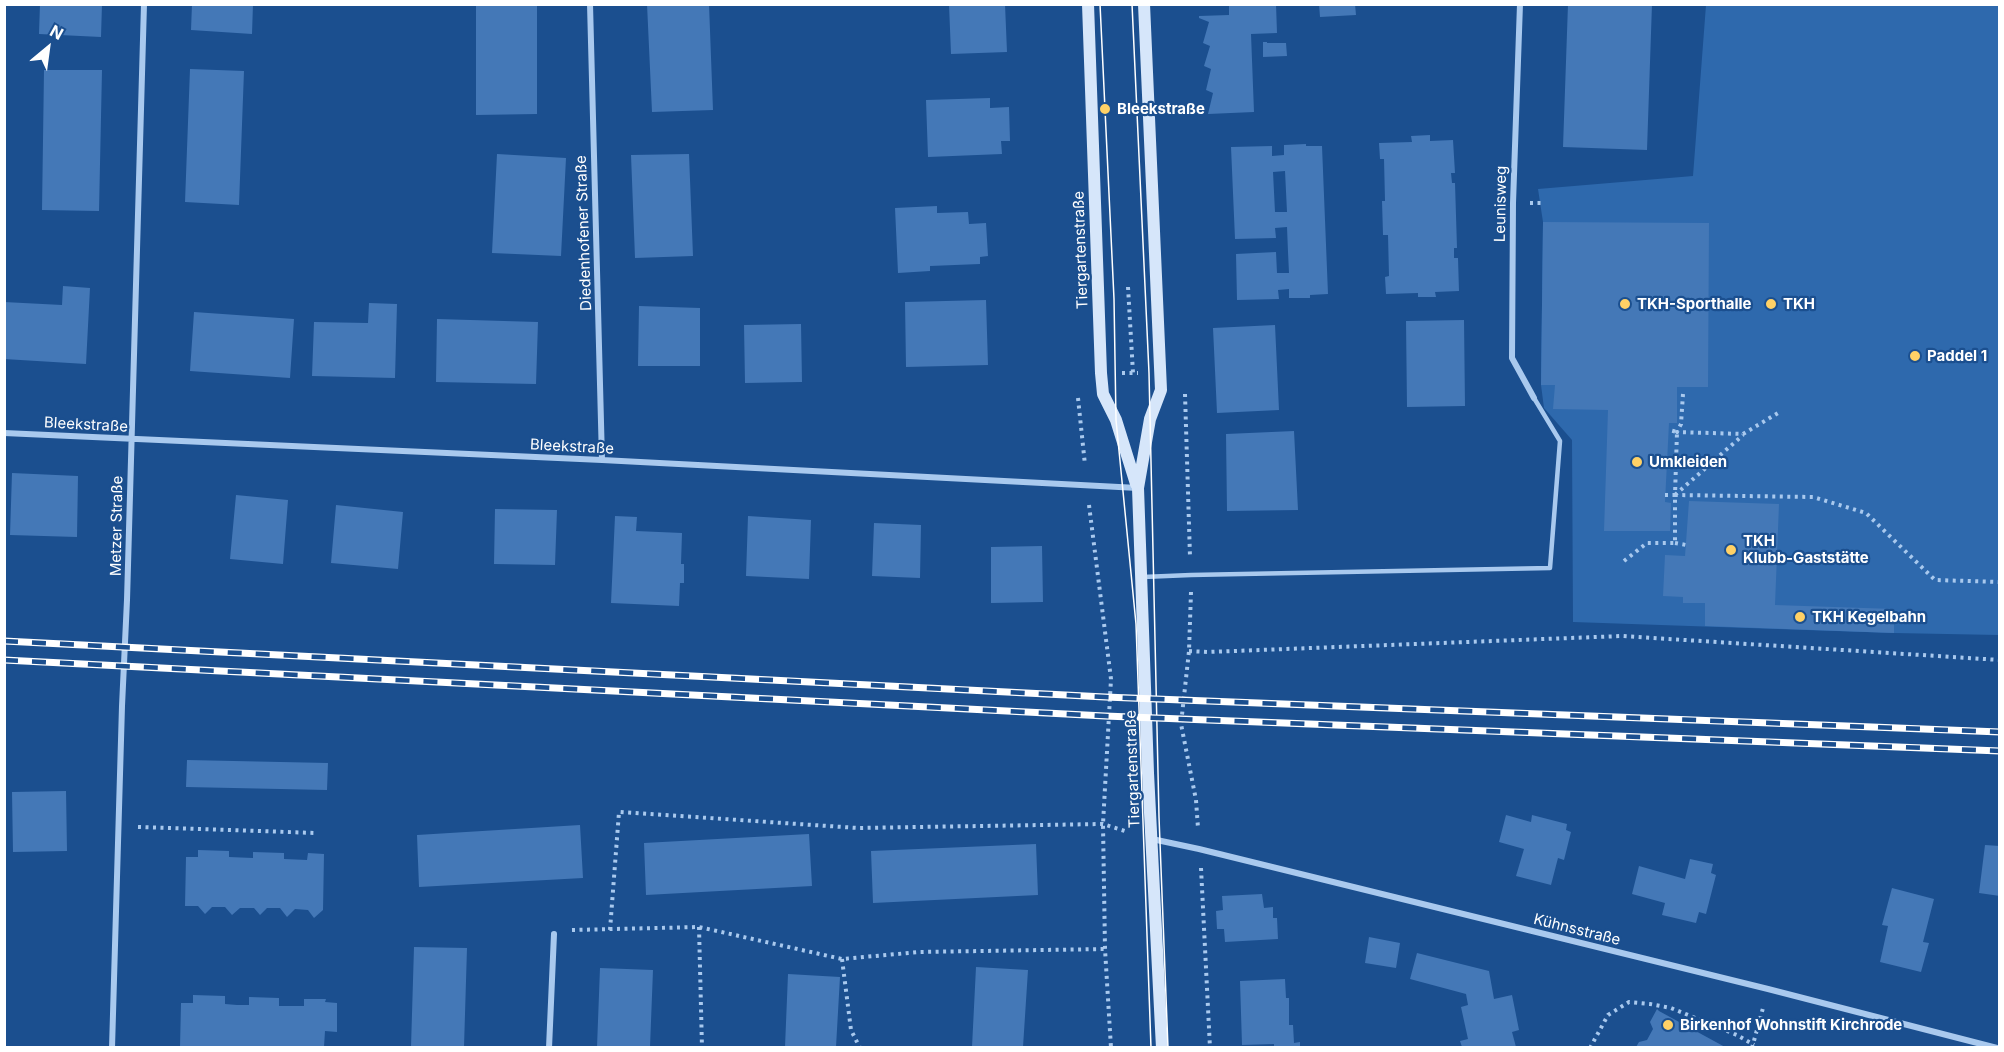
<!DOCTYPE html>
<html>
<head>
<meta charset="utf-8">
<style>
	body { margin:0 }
	#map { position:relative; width:2004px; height:1052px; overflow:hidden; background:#1b4f8f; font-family:Inter,sans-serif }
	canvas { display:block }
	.frame { position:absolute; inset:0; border:6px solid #fff; pointer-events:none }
	.north { position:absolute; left:18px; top:18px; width:60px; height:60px; -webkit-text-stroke:4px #1b4f8f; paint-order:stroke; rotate:29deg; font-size:16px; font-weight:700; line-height:24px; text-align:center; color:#fff }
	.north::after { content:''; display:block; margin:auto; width:21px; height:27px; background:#fff; clip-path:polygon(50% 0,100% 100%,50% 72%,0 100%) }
</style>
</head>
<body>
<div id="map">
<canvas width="2004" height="1052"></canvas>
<div class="frame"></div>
<div class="north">N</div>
</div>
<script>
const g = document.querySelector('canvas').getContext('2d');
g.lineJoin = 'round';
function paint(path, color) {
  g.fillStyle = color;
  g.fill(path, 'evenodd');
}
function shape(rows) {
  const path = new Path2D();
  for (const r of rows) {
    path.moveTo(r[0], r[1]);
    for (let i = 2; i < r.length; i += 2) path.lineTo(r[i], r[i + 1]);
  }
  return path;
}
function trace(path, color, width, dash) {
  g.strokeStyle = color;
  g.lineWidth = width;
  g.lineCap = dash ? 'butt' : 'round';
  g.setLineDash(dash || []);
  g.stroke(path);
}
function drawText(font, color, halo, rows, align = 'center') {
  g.font = font + ' Inter,sans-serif';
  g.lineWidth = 4.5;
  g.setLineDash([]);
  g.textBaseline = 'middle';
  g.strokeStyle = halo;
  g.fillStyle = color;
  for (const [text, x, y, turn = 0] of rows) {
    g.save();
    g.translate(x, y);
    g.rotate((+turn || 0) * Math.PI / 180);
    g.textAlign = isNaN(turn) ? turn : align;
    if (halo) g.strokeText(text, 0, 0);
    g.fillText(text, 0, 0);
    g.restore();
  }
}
const green = shape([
	[1706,5,1999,5,1999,635,1894,633,1573,622,1572,440,1544,408,1541,385,1543,222,1538,189,1693,176]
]);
const building = shape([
	[40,4,102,4,101,37,39,34],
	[192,4,253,4,252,34,191,30],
	[476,4,537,4,537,114,476,115],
	[647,4,709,4,713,110,652,112],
	[949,4,1005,4,1007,52,951,54],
	[1229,4,1276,4,1277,33,1251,34,1254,112,1208,114,1213,93,1206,90,1211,69,1204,66,1210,46,1203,43,1209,22,1199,18,1199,16,1229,15],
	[1319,4,1355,4,1356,15,1320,17],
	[1568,4,1652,4,1647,150,1563,147],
	[1263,42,1267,42,1267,43,1286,43,1287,56,1263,57],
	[190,69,244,71,239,205,185,202],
	[44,70,102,70,99,211,42,210],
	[990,98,990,108,1009,107,1010,141,1001,141,1002,154,928,157,926,100],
	[1430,135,1430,141,1453,140,1455,173,1451,173,1452,183,1455,183,1457,248,1454,248,1454,258,1458,258,1459,291,1435,292,1436,297,1418,297,1418,293,1386,294,1385,277,1389,276,1388,235,1383,235,1382,201,1385,201,1384,159,1380,159,1379,143,1412,142,1411,136],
	[1306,144,1306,146,1322,146,1328,294,1310,295,1310,298,1289,298,1289,289,1278,290,1279,299,1237,300,1236,254,1276,252,1277,273,1289,273,1288,252,1287,227,1275,228,1276,238,1235,239,1231,147,1272,146,1272,156,1284,155,1284,145],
	[1285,171,1287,212,1275,212,1273,172],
	[497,154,566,158,561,256,492,253],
	[689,154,693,256,635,258,631,155],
	[937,206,937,213,968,212,969,224,986,223,988,256,980,257,980,264,930,266,930,271,898,273,895,208],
	[1543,222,1709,223,1708,387,1677,387,1677,423,1669,423,1665,502,1671,503,1670,531,1604,531,1608,410,1553,409,1555,385,1541,385],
	[63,286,90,288,86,364,4,359,4,302,62,305],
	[986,300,988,365,906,367,905,302],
	[369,303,397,304,395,378,312,376,314,322,368,323],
	[639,306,700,308,700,366,638,366],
	[194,312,294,319,290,378,190,371],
	[437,319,538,322,536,384,436,382],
	[1464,320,1465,406,1407,407,1406,321],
	[801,324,802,382,745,383,744,325],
	[1275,325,1279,410,1217,413,1213,328],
	[1294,431,1298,510,1227,511,1226,434],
	[12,473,78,476,77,537,10,535],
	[236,495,288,500,283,564,230,559],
	[1689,501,1779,504,1775,605,1894,609,1894,633,1705,626,1705,603,1683,603,1683,597,1663,596,1665,555,1685,556],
	[336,505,403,512,398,569,331,563],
	[495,509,557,510,555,565,494,564],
	[615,516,637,517,636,531,682,533,681,564,684,564,684,583,680,583,679,606,611,603],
	[748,516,811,520,809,579,746,576],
	[874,523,921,525,920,578,872,576],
	[1042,546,1043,602,991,603,991,547],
	[187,760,328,763,327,790,186,787],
	[66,791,67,851,13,852,12,792],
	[1506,815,1531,822,1532,815,1567,824,1566,830,1571,832,1564,860,1558,858,1551,885,1516,876,1524,849,1499,842],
	[580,825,583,878,419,887,417,835],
	[809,834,812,886,646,895,644,843],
	[1036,844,1038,895,873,903,871,851],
	[1985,845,2000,846,2000,896,1979,893],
	[198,850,229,851,229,857,253,858,253,852,284,853,284,859,307,860,308,853,324,854,323,910,314,918,308,910,295,909,287,917,280,908,267,908,260,915,254,908,240,908,232,915,225,907,212,907,205,914,198,906,185,906,186,857,198,857],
	[1690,859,1713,864,1711,873,1716,875,1706,914,1699,912,1696,923,1662,915,1665,903,1632,894,1639,866,1685,879],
	[1892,888,1934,899,1923,942,1929,943,1921,972,1880,962,1888,926,1882,925],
	[1262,894,1264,908,1273,907,1273,918,1277,918,1278,939,1225,942,1224,929,1217,929,1216,911,1223,910,1222,896],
	[1369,937,1400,943,1396,968,1365,963],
	[414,947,467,948,464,1047,411,1047],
	[1417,953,1489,971,1494,999,1512,995,1519,1030,1512,1032,1516,1047,1462,1047,1460,1041,1468,1039,1461,1007,1468,1005,1466,994,1410,979],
	[976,967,1028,970,1023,1047,972,1047],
	[600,968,653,970,650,1047,597,1047],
	[788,974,840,977,836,1047,785,1047],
	[1285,979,1286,998,1289,998,1289,1025,1293,1025,1294,1043,1300,1042,1300,1047,1274,1047,1274,1044,1242,1045,1240,981],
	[193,995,225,996,225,1004,237,1005,249,1005,249,997,279,998,279,1006,304,1006,304,999,326,999,325,1002,337,1003,337,1032,325,1031,324,1047,180,1047,181,1003,193,1003],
	[1657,1009,1659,1011,1725,1047,1636,1047,1639,1042,1647,1040,1653,1029,1650,1022]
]);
const path = shape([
	[1530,203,1541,203],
	[1128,287,1133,373],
	[1122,373,1138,373],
	[1185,394,1190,557],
	[1683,394,1681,424,1677,432,1743,434,1778,413],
	[1078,398,1085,465],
	[1665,495,1675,495,1677,432,1669,430],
	[1675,495,1743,435],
	[1089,505,1111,679,1103,824,1105,949,1111,1048],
	[1675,543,1686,545],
	[1624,561,1647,543,1675,543,1675,495,1813,497,1866,513,1935,580,2000,582],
	[1191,592,1189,651,1181,724,1196,800,1198,828],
	[1189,651,1208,652,1622,636,2000,660],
	[138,827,317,833],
	[1201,868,1210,1048],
	[699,927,702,1048],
	[572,930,699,927,842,959,919,952,1105,949],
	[610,930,619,812,858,828,1103,824,1128,832],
	[842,959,851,1030,860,1048],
	[1590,1048,1608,1015,1629,1002,1650,1004,1671,1008,1737,1035,1754,1045],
	[1752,1048,1763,1008]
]);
const lane = shape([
	[1143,577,1191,575,1550,568,1560,441,1534,398]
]);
const street = shape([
	[590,4,602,460],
	[1520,4,1513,203,1512,358,1534,398],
	[4,433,602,460,1138,488],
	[1152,839,1199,849,1768,989,1997,1048],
	[112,1048,122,706,127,600,144,4],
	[549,1048,554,934]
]);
const secondary = shape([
	[1088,4,1101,373,1103,394,1116,420,1136,484],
	[1144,4,1161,390,1150,419,1138,488,1148,773,1162,1048]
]);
const tram = shape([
	[1100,4,1114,299,1116,420,1136,624,1151,1048],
	[1132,4,1149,373,1159,817,1168,1048]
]);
const rail = shape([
	[4,641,1105,697,2000,732],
	[4,660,1105,716,2000,751]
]);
const markers = [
	[1105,109,6,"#ffd166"],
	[1625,304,6,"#ffd166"],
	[1771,304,6,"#ffd166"],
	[1915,356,6,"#ffd166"],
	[1637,462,6,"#ffd166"],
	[1731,550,6,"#ffd166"],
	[1800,617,6,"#ffd166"],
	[1668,1025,6,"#ffd166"]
];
const poiNames = [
	["Bleekstraße",1117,109],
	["TKH-Sporthalle",1637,304],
	["TKH",1783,304],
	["Paddel 1",1927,356],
	["Umkleiden",1649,462],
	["TKH",1743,541],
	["Klubb-Gaststätte",1743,558],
	["TKH Kegelbahn",1812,617],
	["Birkenhof Wohnstift Kirchrode",1680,1025]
];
const streetNames = [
	["Leunisweg",1501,204,-89],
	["Diedenhofener Straße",584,233,-92],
	["Tiergartenstraße",1081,250,-92],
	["Bleekstraße",86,425,3],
	["Bleekstraße",572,447,3],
	["Metzer Straße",117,526,-89],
	["Tiergartenstraße",1133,769,-92],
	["Kühnsstraße",1577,930,14]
];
paint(green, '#2e69ad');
paint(building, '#4478b7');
trace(path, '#a9c9ee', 4, [3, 4.5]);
trace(lane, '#a9c9ee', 4.5);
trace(street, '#a9c9ee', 6);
trace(secondary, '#d6e6fa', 12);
trace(tram, '#fff', 1.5);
trace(rail, '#fff', 7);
trace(rail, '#1b4f8f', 4.5, [14]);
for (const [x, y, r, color] of markers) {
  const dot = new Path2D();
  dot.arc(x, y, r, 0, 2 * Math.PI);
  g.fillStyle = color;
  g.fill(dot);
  trace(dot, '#1b4f8f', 2);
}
drawText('bold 15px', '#fff', '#1b4f8f', poiNames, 'left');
drawText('15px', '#fff', '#1b4f8f', streetNames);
</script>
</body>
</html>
